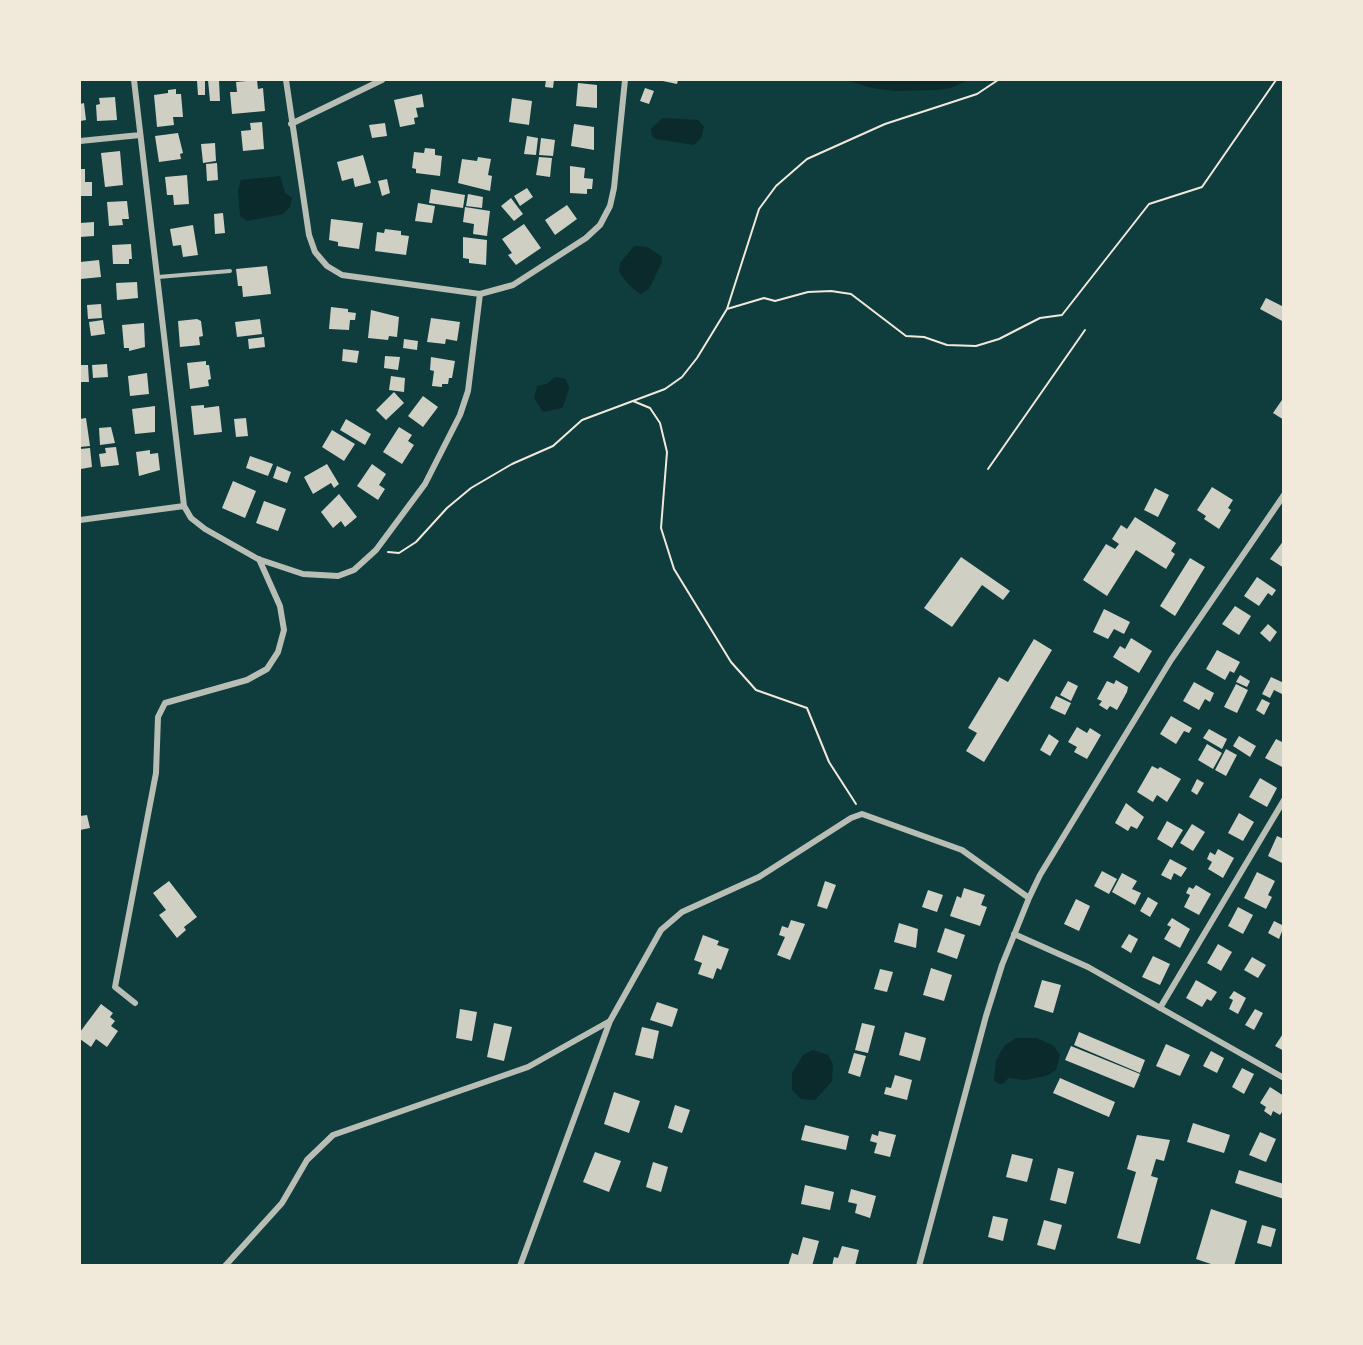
<!DOCTYPE html>
<html>
<head>
<meta charset="utf-8">
<style>
	body { margin:0 }
	#map { position:relative; width:1363px; height:1345px; overflow:hidden; background:#0f3d3e; font-family:Bitter,serif }
	canvas { display:block }
	.frame { position:absolute; inset:0; border:81px solid #f1e9da; pointer-events:none }
</style>
</head>
<body>
<div id="map">
<canvas width="1363" height="1345"></canvas>
<div class="frame"></div>
</div>
<script>
const g = document.querySelector('canvas').getContext('2d');
g.lineJoin = 'round';
function paint(path, color) {
  g.fillStyle = color;
  g.fill(path, 'evenodd');
}
function shape(rows) {
  const path = new Path2D();
  for (const r of rows) {
    path.moveTo(r[0], r[1]);
    for (let i = 2; i < r.length; i += 2) path.lineTo(r[i], r[i + 1]);
  }
  return path;
}
function trace(path, color, width, dash) {
  g.strokeStyle = color;
  g.lineWidth = width;
  g.lineCap = dash ? 'butt' : 'round';
  g.setLineDash(dash || []);
  g.stroke(path);
}
const water = shape([
	[845,80,968,80,951,88,936,90,895,91,872,88],
	[662,118,698,120,704,127,701,138,694,145,656,139,652,136,651,129],
	[280,176,285,193,292,198,290,207,283,214,247,221,240,216,238,190,241,180],
	[634,246,647,247,661,256,662,262,649,289,640,294,628,284,619,272,620,263],
	[555,377,566,379,569,388,565,401,562,408,543,412,534,398,537,386,547,384],
	[1016,1038,1036,1038,1053,1045,1060,1055,1056,1070,1046,1076,1025,1080,1008,1078,1005,1083,1000,1084,994,1081,996,1060,1005,1045],
	[813,1050,828,1055,833,1064,832,1081,815,1100,801,1099,792,1090,792,1073,803,1055]
]);
const building = shape([
	[205,80,205,95,198,95,197,81],
	[208,80,219,80,220,101,210,101],
	[257,80,258,89,263,88,265,111,232,114,230,92,237,92,236,82],
	[546,80,554,80,553,88,545,87],
	[658,80,678,80,677,84],
	[578,83,597,85,597,108,576,106],
	[645,88,654,91,649,104,640,101],
	[176,89,176,94,181,94,183,117,173,117,174,125,157,127,154,95,168,93,168,90],
	[422,94,424,107,416,108,418,117,414,118,415,124,400,127,394,100],
	[115,97,117,120,97,121,96,105,100,104,99,98],
	[512,98,532,101,529,125,509,122],
	[84,103,86,120,80,121,80,104],
	[262,122,264,149,243,151,241,131,251,130,250,123],
	[385,123,387,136,372,138,369,125],
	[574,124,594,127,594,150,571,146],
	[178,133,183,153,180,154,181,159,159,162,155,136],
	[527,136,538,138,536,155,524,154],
	[541,138,555,140,553,156,539,155],
	[215,143,216,161,203,163,201,144],
	[425,148,435,149,435,155,442,156,440,176,416,173,416,169,412,168,414,152,424,153],
	[120,151,123,185,105,187,101,153],
	[363,155,371,183,355,187,353,178,342,181,337,162],
	[478,157,491,159,488,175,492,176,490,191,458,183,462,159,477,161],
	[539,157,552,158,550,177,536,175],
	[217,163,218,180,207,181,206,164],
	[570,166,585,168,584,178,593,179,592,189,587,189,587,194,570,193],
	[80,169,85,169,85,182,92,182,92,196,80,196],
	[187,175,189,204,174,205,173,195,167,195,165,177],
	[387,179,390,193,382,196,378,181],
	[527,188,533,197,520,206,514,196],
	[431,189,465,195,463,208,429,203],
	[468,194,483,197,482,208,466,206],
	[511,198,523,214,514,221,501,206],
	[127,201,129,219,122,219,123,225,109,226,107,202],
	[418,203,435,206,432,223,415,221],
	[567,205,577,219,555,235,545,220],
	[465,207,490,211,487,236,473,234,474,224,463,222],
	[223,213,225,233,215,234,214,214],
	[331,219,363,223,359,249,338,246,338,242,329,240],
	[94,222,94,236,80,237,80,223],
	[524,224,541,248,516,265,508,255,512,253,502,239],
	[193,225,198,255,183,257,181,245,173,246,170,229],
	[385,229,401,231,401,235,409,236,406,255,375,251,377,232,384,233],
	[463,237,487,240,486,265,469,263,469,259,463,258],
	[131,244,132,259,129,259,129,264,113,264,112,245],
	[99,260,101,277,81,279,80,262],
	[267,266,271,294,243,297,242,286,238,286,236,269],
	[137,282,138,298,117,300,116,283],
	[1266,298,1284,307,1284,322,1260,309],
	[101,304,102,318,88,319,87,305],
	[331,307,348,309,348,312,356,313,355,320,350,320,349,330,329,329],
	[371,310,399,317,397,337,389,336,388,340,368,338],
	[431,318,460,322,457,341,446,339,445,344,427,342],
	[197,319,201,321,203,336,199,337,200,345,180,347,178,321],
	[260,319,262,334,237,337,235,322],
	[103,320,105,334,91,336,89,322],
	[144,323,145,347,129,351,129,348,124,348,122,325],
	[264,337,265,347,249,349,248,339],
	[404,339,418,341,417,350,403,348],
	[343,349,359,351,357,363,342,361],
	[385,356,400,357,398,370,384,368],
	[431,357,455,361,452,378,449,378,448,384,442,384,442,387,432,386,434,371,430,370],
	[206,361,206,365,209,365,211,379,208,380,209,386,190,389,187,363],
	[107,364,108,377,93,378,92,365],
	[80,365,88,365,89,382,80,382],
	[147,373,149,394,130,396,128,376],
	[391,376,405,378,404,392,389,390],
	[394,392,404,403,386,420,376,410],
	[423,396,438,407,423,427,408,416],
	[1284,397,1284,420,1273,413],
	[204,405,204,408,219,406,222,432,194,435,191,406],
	[155,406,155,432,135,434,132,409],
	[86,418,90,446,80,447,80,419],
	[246,418,248,436,236,437,234,419],
	[346,419,371,434,365,445,340,430],
	[111,427,115,443,100,445,99,428],
	[399,427,412,435,408,441,414,445,402,464,383,452],
	[332,430,355,444,344,461,322,447],
	[116,447,119,465,101,467,99,454,106,453,105,448],
	[90,448,92,467,81,469,80,449],
	[150,450,150,454,158,453,160,470,139,476,136,452],
	[250,456,273,464,268,476,246,468],
	[327,464,339,484,334,488,331,483,313,494,304,477],
	[372,464,386,474,379,485,385,489,378,500,357,486],
	[277,466,291,472,287,483,273,478],
	[233,481,256,491,245,518,222,508],
	[1212,487,1233,500,1228,508,1231,510,1219,529,1204,519,1206,516,1197,510],
	[1155,488,1169,495,1158,517,1144,510],
	[339,494,357,517,345,527,341,521,333,528,321,512],
	[264,501,286,509,278,531,256,523],
	[1135,517,1176,543,1171,551,1175,554,1166,569,1136,550,1107,596,1083,580,1106,544,1115,549,1119,544,1112,539,1121,525,1127,529],
	[1284,540,1284,568,1270,559],
	[961,557,1010,591,1003,600,982,585,952,627,924,608],
	[1190,558,1205,567,1175,616,1160,606],
	[1257,577,1276,590,1272,596,1268,593,1259,606,1244,596],
	[1235,606,1251,616,1239,635,1222,624],
	[1104,609,1130,622,1124,634,1114,629,1108,639,1093,632],
	[1268,624,1277,632,1270,642,1260,633],
	[1131,638,1152,651,1139,673,1113,657,1120,646,1125,649],
	[1034,639,1052,650,984,762,966,751,977,733,968,728,999,677,1008,682],
	[1217,650,1240,662,1234,673,1230,671,1225,680,1206,669],
	[1240,675,1250,681,1247,687,1236,682],
	[1271,677,1284,683,1284,692,1282,694,1274,690,1270,698,1262,694],
	[1116,680,1128,687,1127,692,1117,710,1110,706,1107,710,1099,705,1102,701,1097,699,1107,681,1114,684],
	[1068,681,1078,686,1071,701,1060,695],
	[1194,682,1214,693,1210,702,1205,699,1199,710,1183,701],
	[1236,684,1248,690,1237,713,1224,707],
	[1056,696,1071,703,1065,715,1050,708],
	[1262,699,1270,703,1264,715,1256,710],
	[1171,716,1192,728,1189,733,1184,731,1176,744,1160,734],
	[1077,727,1087,733,1090,728,1101,735,1087,759,1074,752,1077,747,1068,742],
	[1209,729,1227,739,1222,749,1203,738],
	[1049,734,1059,741,1050,756,1040,750],
	[1239,736,1256,746,1250,757,1233,746],
	[1276,739,1284,743,1284,768,1265,758],
	[1207,744,1222,753,1213,769,1198,760],
	[1226,749,1237,755,1226,776,1215,770],
	[1152,766,1158,769,1160,767,1181,779,1167,802,1157,795,1153,802,1137,792],
	[1260,778,1277,788,1267,807,1249,797],
	[1197,779,1204,783,1197,795,1191,791],
	[1126,803,1144,817,1137,829,1131,826,1128,831,1115,823],
	[1239,813,1254,822,1243,841,1228,833],
	[87,815,90,828,80,830,80,816],
	[1167,821,1183,830,1172,848,1157,839],
	[1192,824,1205,832,1193,851,1180,843],
	[1277,836,1284,839,1284,864,1268,856],
	[1218,849,1234,858,1223,878,1208,869,1212,862,1207,859,1210,852,1215,855],
	[1170,859,1187,868,1181,877,1174,873,1171,880,1161,875],
	[1102,871,1117,879,1109,894,1094,886],
	[1257,872,1275,881,1268,895,1272,897,1266,909,1244,898],
	[1122,873,1137,881,1132,889,1141,893,1135,905,1112,892],
	[169,881,197,917,184,927,186,930,177,938,159,915,166,910,153,893],
	[825,881,836,885,827,909,817,906],
	[1196,885,1211,894,1199,915,1184,907,1190,895,1186,893,1189,887,1193,889],
	[964,888,985,895,981,905,987,907,980,926,950,916,957,896,961,898],
	[928,890,943,895,937,912,922,907],
	[1148,897,1158,903,1150,917,1140,911],
	[1076,899,1090,906,1079,931,1064,924],
	[1238,907,1253,915,1243,934,1228,926],
	[1172,918,1190,929,1180,948,1164,939,1171,927,1167,925],
	[791,920,805,924,790,960,777,955,785,937,779,935,782,926,788,928],
	[1274,921,1284,926,1279,939,1268,933],
	[899,923,918,929,916,948,894,942],
	[945,928,965,935,957,959,937,952],
	[1129,934,1138,939,1131,953,1121,947],
	[703,935,719,941,717,945,729,949,721,970,717,968,713,979,698,974,702,963,694,960],
	[1218,944,1232,952,1221,971,1207,963],
	[1153,956,1170,964,1160,985,1142,977],
	[1252,957,1266,965,1258,978,1244,970],
	[931,968,952,975,944,1001,923,995],
	[880,969,893,972,887,992,874,989],
	[1042,980,1061,985,1053,1013,1034,1007],
	[1196,980,1217,992,1211,1001,1207,999,1202,1007,1186,998],
	[1234,991,1246,998,1238,1014,1229,1009,1233,1000,1229,998],
	[657,1002,678,1009,672,1027,650,1020],
	[101,1004,113,1013,110,1017,115,1021,111,1026,118,1031,107,1047,96,1039,91,1047,80,1039,80,1032],
	[460,1009,477,1012,472,1041,456,1038],
	[1255,1009,1263,1013,1254,1030,1245,1025],
	[494,1023,512,1027,504,1061,487,1057],
	[862,1023,875,1026,868,1053,855,1050],
	[642,1027,659,1031,653,1059,635,1055],
	[905,1032,926,1038,920,1061,899,1055],
	[1079,1032,1145,1060,1140,1073,1074,1045],
	[1284,1032,1284,1051,1275,1046],
	[1166,1044,1190,1055,1180,1076,1156,1066],
	[1071,1046,1140,1074,1134,1088,1065,1060],
	[1211,1051,1224,1058,1217,1073,1203,1066],
	[854,1053,866,1056,860,1077,848,1073],
	[1242,1068,1254,1074,1244,1094,1232,1087],
	[895,1075,912,1080,907,1100,884,1094,886,1087,891,1088],
	[1060,1078,1115,1102,1109,1117,1053,1093],
	[1270,1087,1284,1096,1284,1109,1280,1115,1273,1111,1271,1116,1264,1111,1266,1107,1260,1103],
	[614,1092,640,1101,629,1133,604,1124],
	[675,1105,690,1110,682,1133,668,1128],
	[1193,1123,1230,1135,1224,1153,1187,1142],
	[805,1125,849,1136,846,1150,801,1140],
	[879,1131,896,1135,890,1157,874,1153,877,1143,870,1141,872,1134,878,1136],
	[1260,1132,1276,1139,1266,1162,1249,1155],
	[1137,1135,1170,1140,1164,1161,1156,1159,1151,1176,1158,1178,1140,1244,1117,1238,1136,1172,1127,1169],
	[595,1152,621,1161,609,1192,583,1182],
	[1012,1154,1033,1159,1027,1182,1006,1177],
	[653,1162,668,1167,661,1192,646,1187],
	[1058,1168,1074,1172,1066,1204,1050,1200],
	[1239,1170,1284,1184,1284,1199,1235,1183],
	[805,1185,834,1192,830,1210,801,1204],
	[851,1189,876,1196,870,1218,855,1213,857,1204,848,1202],
	[1211,1209,1247,1221,1234,1266,1217,1266,1196,1259],
	[993,1216,1008,1219,1003,1241,988,1237],
	[1044,1220,1062,1225,1055,1250,1037,1245],
	[1262,1225,1276,1229,1271,1247,1257,1243],
	[803,1237,819,1241,812,1266,788,1266,792,1253,798,1255],
	[842,1246,859,1250,855,1266,832,1266,834,1257,838,1258]
]);
const path = shape([
	[727,309,764,298,775,301,808,292,831,291,851,294,906,336,924,337,947,345,976,346,999,339,1040,318,1062,315,1149,204,1202,187,1276,80],
	[633,401,650,408,660,423,667,452,661,528,674,569,731,662,756,690,807,708,829,762,856,804],
	[988,469,1085,330],
	[388,552,399,553,416,542,447,508,471,488,512,464,553,446,582,420,665,389,682,377,697,358,727,309,759,209,776,186,807,159,885,124,977,94,998,80]
]);
const service = shape([
	[158,277,230,271]
]);
const minor = shape([
	[134,80,184,506,191,518,205,529,258,559,303,574,338,576,354,570,376,550,425,484,460,415,468,391,480,294],
	[286,80,309,235,315,252,327,266,342,275,480,294,513,285,586,238,600,225,610,206,614,188,625,80],
	[291,124,382,80],
	[80,141,140,135],
	[80,520,184,506],
	[1014,934,1088,967,1284,1078],
	[135,1003,115,987,156,773,158,717,165,703,247,680,267,669,278,652,284,630,280,606,259,559],
	[1160,1008,1284,800],
	[225,1266,282,1203,307,1160,333,1135,528,1067,610,1021],
	[520,1266,610,1021,661,930,682,912,759,877,851,818,862,814,962,850,1029,898],
	[919,1266,986,1016,1002,965,1029,898,1040,875,1171,660,1284,495]
]);
paint(water, '#0a2a2b');
paint(building, '#cfcfc3');
trace(path, '#f1e9da', 2);
trace(service, '#b8beb3', 4);
trace(minor, '#b8beb3', 6);
</script>
</body>
</html>
